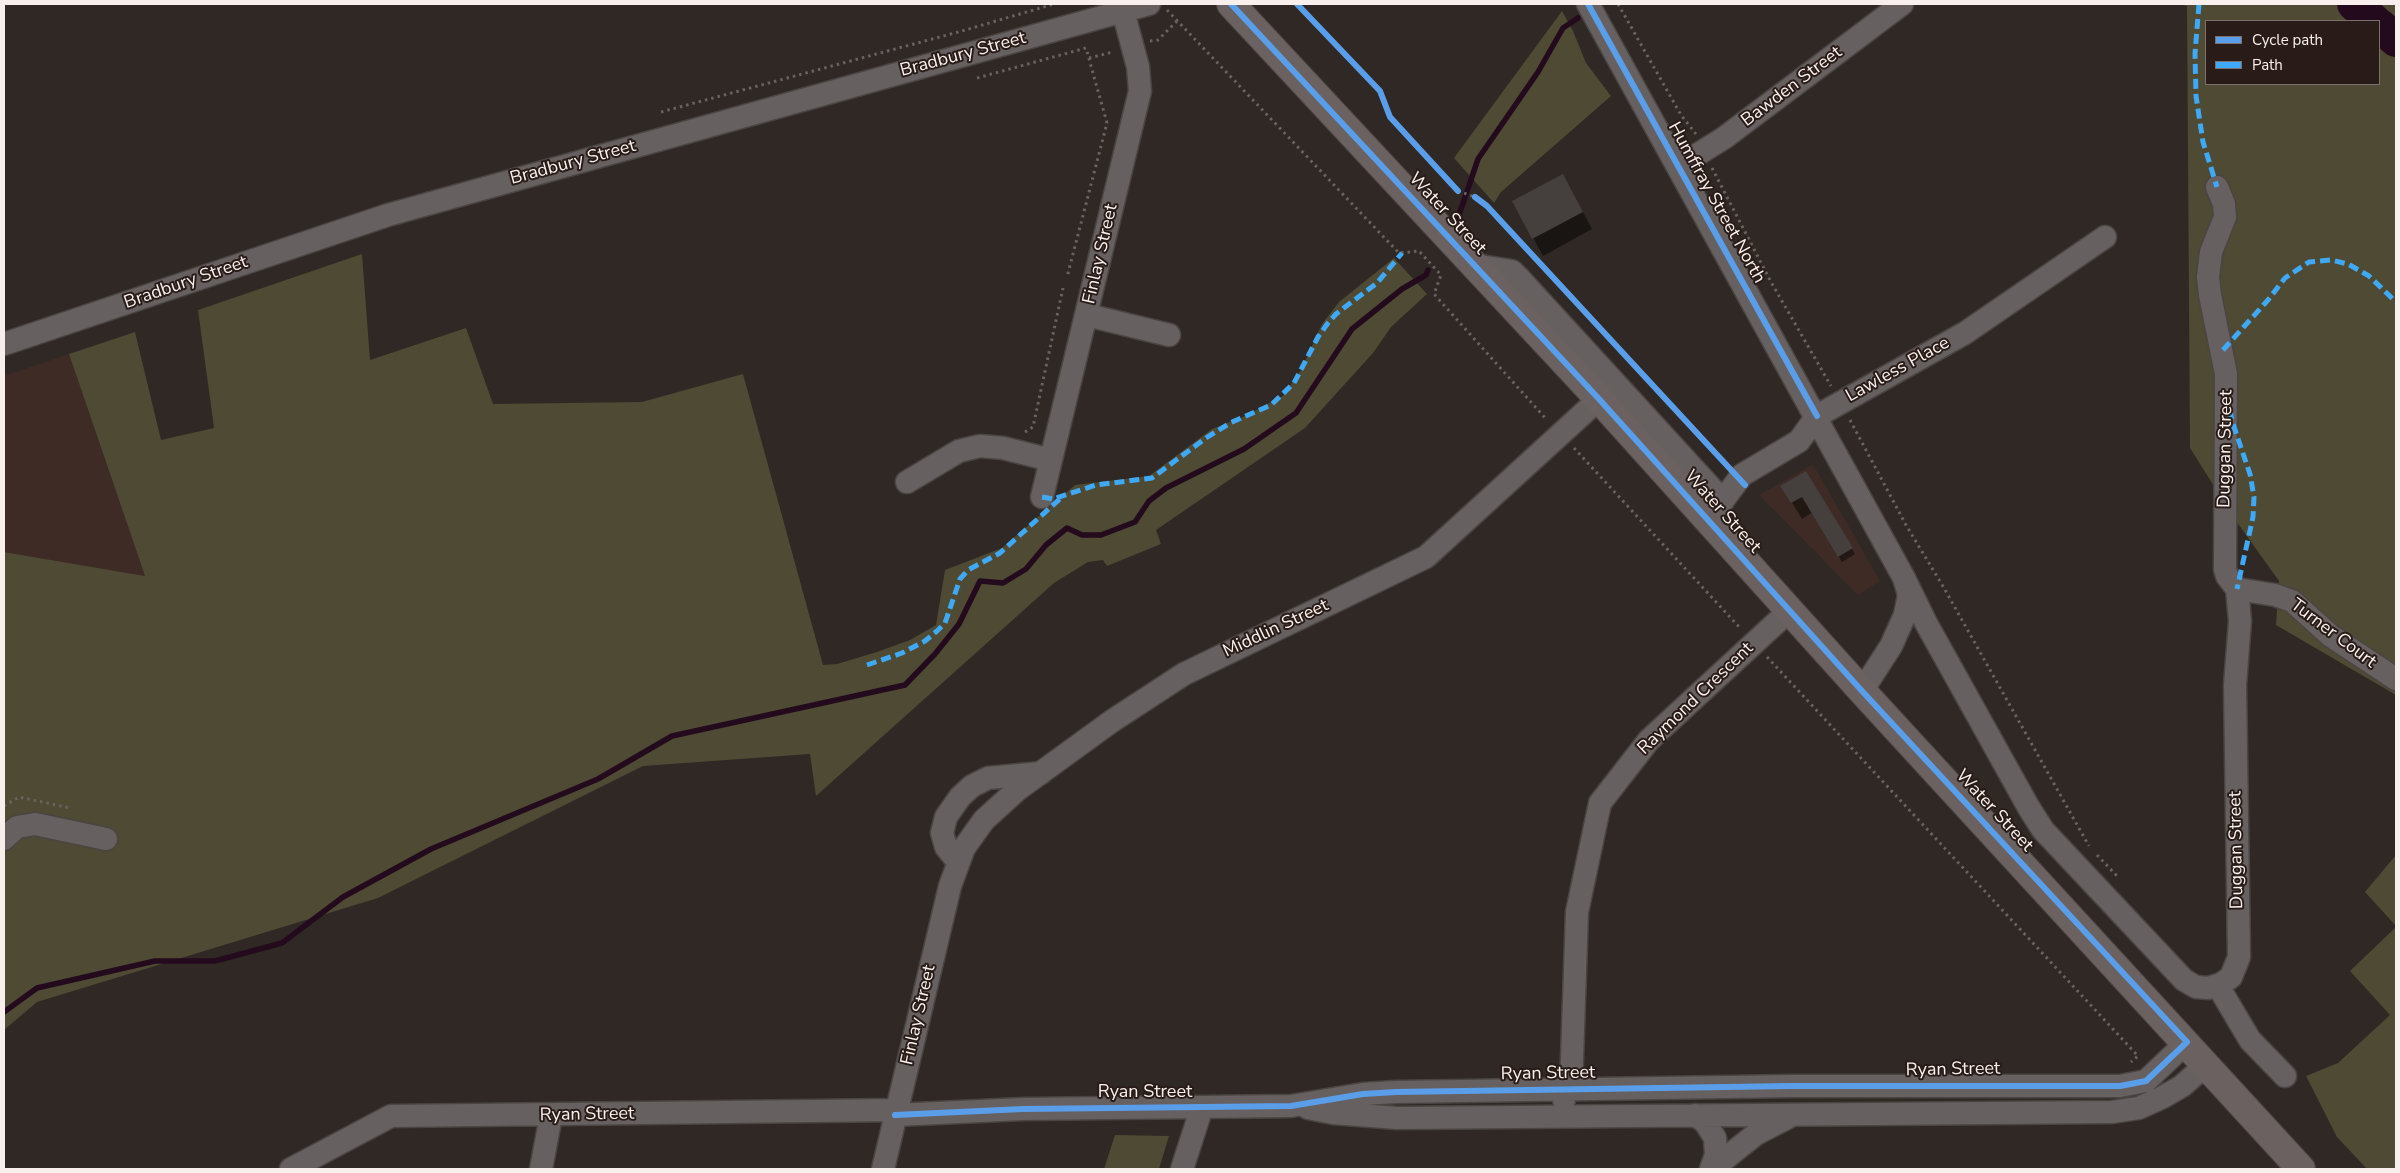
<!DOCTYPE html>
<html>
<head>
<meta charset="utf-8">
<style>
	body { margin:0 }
	#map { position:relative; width:2400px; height:1173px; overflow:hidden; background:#2f2825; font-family:"Nunito Sans",sans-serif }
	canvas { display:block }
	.frame { position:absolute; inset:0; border:5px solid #f9efec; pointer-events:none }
	.legend { position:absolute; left:2205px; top:20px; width:175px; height:65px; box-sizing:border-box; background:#291c18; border:1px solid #7c706d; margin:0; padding:6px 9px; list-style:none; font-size:15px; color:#f9efec }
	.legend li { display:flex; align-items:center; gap:10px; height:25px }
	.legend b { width:25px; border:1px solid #7c706d }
</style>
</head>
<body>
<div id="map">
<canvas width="2400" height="1173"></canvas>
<div class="frame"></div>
<ul class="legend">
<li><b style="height:6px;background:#5a9eea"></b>Cycle path</li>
<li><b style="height:6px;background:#3fa9f5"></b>Path</li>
</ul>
</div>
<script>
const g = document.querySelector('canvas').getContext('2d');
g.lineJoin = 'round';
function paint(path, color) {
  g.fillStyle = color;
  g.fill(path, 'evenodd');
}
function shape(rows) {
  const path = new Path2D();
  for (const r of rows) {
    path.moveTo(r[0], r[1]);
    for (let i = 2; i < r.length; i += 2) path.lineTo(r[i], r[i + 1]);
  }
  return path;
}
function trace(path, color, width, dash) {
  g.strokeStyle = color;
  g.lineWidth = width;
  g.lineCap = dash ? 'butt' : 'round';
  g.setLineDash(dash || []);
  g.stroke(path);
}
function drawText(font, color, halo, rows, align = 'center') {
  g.font = font + ' "Nunito Sans",sans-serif';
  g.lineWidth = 4;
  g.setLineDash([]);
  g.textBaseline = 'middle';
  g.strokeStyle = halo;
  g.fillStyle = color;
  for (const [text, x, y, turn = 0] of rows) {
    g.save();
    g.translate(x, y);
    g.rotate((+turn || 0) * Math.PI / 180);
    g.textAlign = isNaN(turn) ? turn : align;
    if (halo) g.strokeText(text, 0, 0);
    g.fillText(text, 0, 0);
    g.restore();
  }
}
const built = shape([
	[69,354,145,576,4,552,4,376],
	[1813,464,1880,581,1858,595,1759,495]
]);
const green = shape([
	[2179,4,2396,4,2396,695,2276,625,2279,581,2236,521,2190,448,2187,6],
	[2206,21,2379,21,2379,84,2206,84],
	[1562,11,1573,31,1586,63,1611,96,1501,192,1494,203,1454,158],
	[362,254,370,360,466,328,493,404,642,402,743,374,823,665,837,664,877,652,910,640,936,625,945,570,1002,548,1075,485,1149,476,1212,429,1243,417,1283,396,1301,370,1322,324,1339,302,1394,258,1427,294,1391,327,1373,353,1305,428,1156,530,1161,544,1107,566,1103,560,1088,562,1054,583,816,796,810,754,643,766,378,898,37,1002,4,1030,4,552,145,576,69,354,135,332,161,440,214,428,198,310],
	[2396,855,2396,926,2365,892],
	[2396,927,2396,1169,2367,1169,2337,1137,2306,1076,2338,1063,2390,1015,2350,971],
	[1115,1135,1169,1136,1159,1169,1104,1169]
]);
const shadow = shape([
	[1572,192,1592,229,1543,256,1514,202],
	[1782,486,1823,502,1855,554,1842,562,1813,512,1802,519]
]);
const stream = shape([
	[1457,221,1478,159,1538,72,1563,28,1578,18],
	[4,1012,37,988,155,961,215,961,282,943,343,897,431,849,598,779,672,736,905,685,935,654,959,624,980,581,1003,583,1026,569,1046,545,1067,528,1082,535,1101,535,1135,522,1149,501,1166,488,1244,449,1296,413,1352,329,1402,289,1426,275,1428,270]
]);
const river = shape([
	[2354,4,2374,21],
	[2379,25,2396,40]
]);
const building = shape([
	[1563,174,1583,212,1532,239,1512,201],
	[1806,471,1853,548,1838,557,1802,497,1791,503,1780,486]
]);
const path = shape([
	[1618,4,1681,115,1696,134],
	[1167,10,1399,253,1419,251,1441,275,1434,294,1547,420],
	[1150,41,1158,40,1177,21],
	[1089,58,1113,52],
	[977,78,1086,48,1107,123,1067,277],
	[661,112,962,31,1054,4],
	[1712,168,1771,282,1831,386],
	[1458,191,1475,197],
	[1850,420,1906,525,1944,588,2089,846],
	[1025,432,1033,427,1063,288],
	[1574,448,1741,629],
	[1767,657,2138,1056,2131,1062],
	[4,806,19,797,70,808],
	[2097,855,2118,877]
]);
const minor = shape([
	[1588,4,1904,578,1909,595,1905,615,1891,646,1862,691],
	[1679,166,1724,138,1902,4],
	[1474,265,1512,271,1518,277,1723,501],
	[1087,315,1169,335],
	[4,344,388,215,1149,4],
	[907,482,959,451,980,446,1003,448,1051,460],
	[1042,497,1140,91,1138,67,1123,11],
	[1708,520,1742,475,1799,441,1817,416,1965,333,2105,237],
	[1904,578,1926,623,2029,808,2043,830,2184,980,2196,987,2208,988,2221,984,2231,977,2239,957,2235,685,2240,621,2237,589,2227,576,2225,569,2226,374,2210,295,2208,277,2211,252,2225,217,2224,204,2217,187],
	[2237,589,2275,595,2292,601,2331,636,2396,679],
	[4,839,17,827,35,824,106,839],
	[958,862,946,847,942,833,946,817,960,797,972,786,988,778,1041,773],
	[2218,986,2250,1040,2285,1076],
	[1564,1100,1564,1096,1571,1088,1577,912,1600,803,1649,740,1790,610],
	[1308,1108,1333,1113,1397,1118,2112,1112,2139,1108,2163,1097,2182,1086,2207,1064],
	[895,1115,1023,1109,1291,1106,1363,1094,1396,1092,1792,1086,2120,1086,2146,1081,2187,1042],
	[1695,1115,1705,1122,1715,1138,1716,1155,1711,1169],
	[291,1169,391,1116,896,1110],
	[541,1169,551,1116],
	[883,1169,950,886,964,848,984,820,1017,790,1112,721,1184,674,1426,557,1599,399],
	[1182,1169,1202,1107],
	[1712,1169,1756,1134,1789,1117]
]);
const major = shape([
	[1231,4,1599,399,1862,691,2301,1169]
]);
const quiet = shape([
	[2199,4,2195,54,2196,96,2203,142,2217,187],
	[2223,350,2268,300,2285,278,2309,262,2331,260,2348,264,2369,276,2396,302],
	[2227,395,2232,421,2250,474,2254,497,2253,517,2237,589],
	[1042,497,1053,499,1096,485,1152,478,1206,438,1230,423,1271,405,1294,383,1318,337,1328,323,1336,314,1377,283,1402,253],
	[867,665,902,653,925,641,937,631,945,623,960,579,968,570,1000,553,1062,497]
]);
const cycleway = shape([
	[1297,4,1380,91,1390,117,1458,191],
	[1588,4,1817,416],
	[1475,197,1487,206,1745,485],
	[895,1115,1023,1109,1291,1106,1363,1094,1396,1092,1792,1086,2120,1086,2146,1081,2187,1042,1862,691,1599,399,1231,4]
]);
const streetNames = [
	["Bradbury Street",963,55,-15],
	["Bawden Street",1792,87,-37],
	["Bradbury Street",573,163,-15],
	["Humffray Street North",1716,203,61],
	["Water Street",1447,214,47],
	["Finlay Street",1101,254,-77],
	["Bradbury Street",186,283,-19],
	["Lawless Place",1898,370,-29],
	["Duggan Street",2226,449,-89],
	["Water Street",1722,512,48],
	["Middlin Street",1276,629,-25],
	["Turner Court",2333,634,37],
	["Raymond Crescent",1696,699,-44],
	["Water Street",1994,811,47],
	["Duggan Street",2237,850,-91],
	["Finlay Street",919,1015,-77],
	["Ryan Street",1953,1070,-1],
	["Ryan Street",1548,1074,-1],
	["Ryan Street",1145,1093],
	["Ryan Street",587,1115,-1]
];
paint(built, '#3e2b25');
paint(green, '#4e4a33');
paint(shadow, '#0007');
trace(stream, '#240a1d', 5.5);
trace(river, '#240a1d', 34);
paint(building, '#45403d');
trace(minor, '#4a4542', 25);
trace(major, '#4a4542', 30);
trace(path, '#686361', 3, [2.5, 4]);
trace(minor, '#676060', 22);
trace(major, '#6a6160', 28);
trace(quiet, '#3fa9f5', 5, [10, 5]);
trace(cycleway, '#5a9eea', 6);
drawText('18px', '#f9efec', '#291c18', streetNames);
</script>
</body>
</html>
